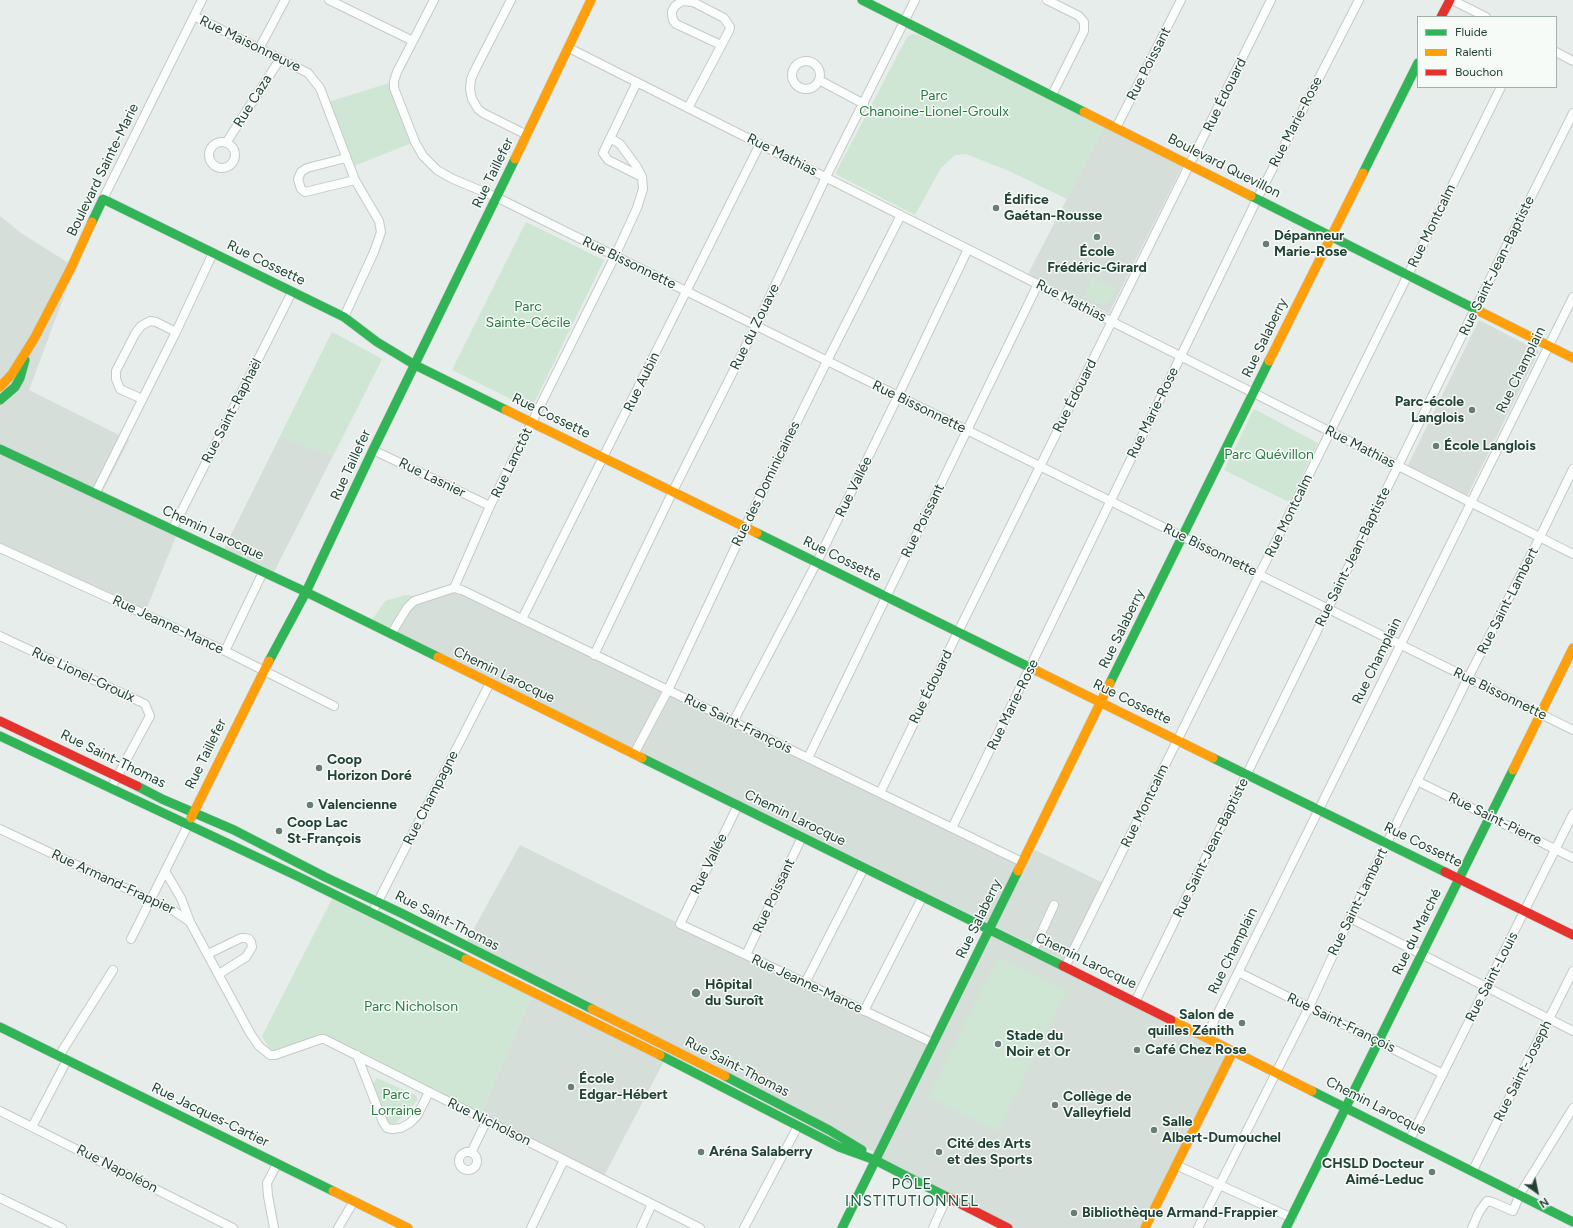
<!DOCTYPE html>
<html>
<head>
<meta charset="utf-8">
<style>
	body { margin:0 }
	#map { position:relative; width:1573px; height:1228px; overflow:hidden; background:#e7edea; font-family:Figtree,sans-serif }
	canvas { display:block }
	.legend { position:absolute; left:1417px; top:16px; width:140px; height:72px; box-sizing:border-box; background:#f6fbf8; border:1px solid #a2b1aa; margin:0; padding:5px 7px; list-style:none; font-size:12px; color:#234236 }
	.legend li { display:flex; align-items:center; gap:8px; height:20px }
	.legend b { width:20px; border:1px solid #a2b1aa }
	.north { position:absolute; left:1517px; top:1172px; width:40px; height:40px; -webkit-text-stroke:3px #f6fbf8; paint-order:stroke; rotate:147deg; font-size:11px; font-weight:700; line-height:16px; text-align:center; color:#234236 }
	.north::after { content:''; display:block; margin:auto; width:14px; height:18px; background:#234236; clip-path:polygon(50% 0,100% 100%,50% 72%,0 100%) }
</style>
</head>
<body>
<div id="map">
<canvas width="1573" height="1228"></canvas>
<ul class="legend">
<li><b style="height:5px;background:#30b455"></b>Fluide</li>
<li><b style="height:5px;background:#ff9f0a"></b>Ralenti</li>
<li><b style="height:5px;background:#e5322d"></b>Bouchon</li>
</ul>
<div class="north">N</div>
</div>
<script>
const g = document.querySelector('canvas').getContext('2d');
g.lineJoin = 'round';
function paint(path, color) {
  g.fillStyle = color;
  g.fill(path, 'evenodd');
}
function shape(rows) {
  const path = new Path2D();
  for (const r of rows) {
    if (r.length === 3) {
      path.moveTo(r[0] + r[2], r[1]);
      path.arc(r[0], r[1], r[2], 0, 2 * Math.PI);
      continue;
    }
    path.moveTo(r[0], r[1]);
    for (let i = 2; i < r.length; i += 2) path.lineTo(r[i], r[i + 1]);
  }
  return path;
}
function trace(path, color, width, dash) {
  g.strokeStyle = color;
  g.lineWidth = width;
  g.lineCap = dash ? 'butt' : 'round';
  g.setLineDash(dash || []);
  g.stroke(path);
}
function drawText(font, color, halo, rows, align = 'center') {
  g.font = font + ' Figtree,sans-serif';
  g.lineWidth = 3;
  g.setLineDash([]);
  g.textBaseline = 'middle';
  g.strokeStyle = halo;
  g.fillStyle = color;
  for (const [text, x, y, turn = 0] of rows) {
    g.save();
    g.translate(x, y);
    g.rotate((+turn || 0) * Math.PI / 180);
    g.textAlign = isNaN(turn) ? turn : align;
    if (halo) g.strokeText(text, 0, 0);
    g.fillText(text, 0, 0);
    g.restore();
  }
}
const built = shape([
	[1104,127,1182,167,1109,313,1028,274],
	[0,216,21,233,75,267,29,390,129,440,103,491,179,529,146,610,0,543],
	[1479,320,1539,351,1467,496,1406,469],
	[332,332,382,359,273,574,223,551],
	[443,586,454,588,1018,864,1027,846,1103,883,1063,960,392,630,404,607,416,596],
	[520,845,680,924,933,1043,878,1154,466,943],
	[991,932,1232,1051,1143,1228,1014,1228,878,1159],
	[532,995,664,1061,604,1176,481,1113]
]);
const green = shape([
	[912,34,919,35,1104,127,1067,199,1009,171,966,154,955,155,941,168,915,215,835,174,907,37],
	[389,83,412,143,354,166,328,102],
	[526,222,604,260,531,409,452,370],
	[1092,278,1116,288,1111,301,1102,305,1084,297],
	[332,332,382,359,333,456,280,437],
	[1254,409,1318,443,1289,502,1224,470],
	[405,595,416,596,404,607,392,630,372,620,385,601],
	[333,897,532,995,481,1113,325,1035,275,1055,270,1050,262,1036],
	[998,957,1067,991,998,1131,928,1097],
	[377,1078,413,1094,417,1097,417,1101,396,1123,391,1124,388,1122,374,1090,373,1083]
]);
const street = shape([
	[329,0,413,41],
	[434,0,397,72,394,81,394,88,415,142,423,156,437,170,453,179,496,197,1573,730],
	[511,0,477,66,471,79,470,89,472,99,478,109,483,113,527,135],
	[1047,0,1079,16,1084,22,1084,31,1052,95],
	[1452,0,1486,17],
	[194,16,308,73,320,88,355,180,379,221,381,232,374,252,344,317],
	[569,48,1573,554],
	[259,49,285,0],
	[1556,52,1573,61],
	[806,75,14],
	[819,80,864,104],
	[637,82,603,153,608,160,642,177],
	[688,108,729,31,730,27,724,18,693,2,682,1,675,6,672,11,672,15,673,20,676,24,721,45],
	[1116,128,1181,0],
	[222,155,13],
	[226,143,280,59],
	[346,158,307,168,301,172,298,179,301,189,305,192,355,180],
	[103,199,202,0],
	[142,399,120,389,116,379,116,371,135,334,141,326,150,321,156,322,176,332],
	[373,450,490,506],
	[95,494,176,332,213,253],
	[172,530,292,292],
	[0,548,225,651,334,706],
	[454,588,462,590,1022,862],
	[522,619,760,144],
	[391,634,407,608,414,601,454,588,490,506,615,256,637,208,643,189,642,177,637,167,620,144,610,138],
	[0,636,145,704,150,716,111,788],
	[225,651,263,572],
	[594,655,673,491,756,326,826,177,915,0],
	[733,722,817,562,898,396,968,249],
	[634,754,668,690,745,527,827,361,901,215],
	[808,758,1038,284],
	[1417,781,1573,858],
	[880,793,958,632,1271,0],
	[738,805,680,924,933,1043],
	[952,828,1257,199,1359,0],
	[0,829,174,911,190,922,250,1033,259,1046,270,1055,275,1055,321,1039,324,1039,700,1228],
	[165,871,181,898,190,922],
	[372,913,490,683],
	[1350,918,1573,1031],
	[131,939,188,825],
	[1033,951,1054,905],
	[208,954,241,938,245,938,249,939,251,942,252,947,246,957,219,974],
	[746,955,802,837],
	[1065,967,1501,87],
	[1238,972,1443,1074],
	[805,983,864,868],
	[1135,1002,1475,309,1573,113],
	[864,1011,923,896],
	[1206,1037,1573,297],
	[357,1055,383,1122,387,1128,392,1129,401,1128,410,1123,417,1116,429,1092],
	[59,1056,113,970],
	[0,1111,233,1228],
	[32,1127,67,1060],
	[1410,1139,1573,814],
	[468,1161,9],
	[471,1153,487,1120],
	[1176,1165,1292,1218],
	[1473,1170,1573,971],
	[0,1198,62,1228],
	[274,1228,268,1196,267,1183,277,1164],
	[338,1228,354,1201],
	[531,1228,564,1160],
	[641,1228,652,1204],
	[744,1228,798,1126],
	[933,1228,947,1197],
	[1198,1228,1309,1007,1350,918,1468,678,1540,537,1573,469],
	[1472,1228,1479,1212,1487,1201,1492,1202,1513,1211,1520,1194,1573,1108]
]);
const fast = shape([
	[862,0,1084,112],
	[1363,173,1418,63],
	[1251,196,1481,312],
	[92,222,103,199,344,317,377,342,415,365,506,410],
	[0,400,15,387,20,378,25,360],
	[0,449,306,592,438,657],
	[757,533,1037,671],
	[269,661,306,592,373,450,515,159],
	[1110,683,1269,361],
	[0,736,297,876,466,959],
	[642,758,1063,966],
	[1213,758,1445,872],
	[137,786,162,799,234,830,325,877,401,913,592,1009],
	[0,1027,333,1191],
	[660,1055,839,1147,875,1160,947,1197],
	[725,1076,829,1130,862,1150],
	[1312,1091,1573,1222],
	[842,1228,1018,871],
	[1286,1228,1513,770]
]);
const slow = shape([
	[1084,112,1251,196],
	[515,159,591,0],
	[1481,312,1573,358],
	[1269,361,1363,173],
	[0,387,12,374,34,339,71,268,92,222],
	[506,410,757,533],
	[438,657,642,758],
	[1037,671,1213,758],
	[1513,770,1573,648],
	[191,818,269,661],
	[1018,871,1110,683],
	[466,959,660,1055],
	[592,1009,725,1076],
	[1171,1020,1312,1091],
	[333,1191,408,1228],
	[1145,1228,1233,1051]
]);
const jam = shape([
	[1441,17,1450,0],
	[0,721,137,786],
	[1445,872,1573,935],
	[1063,966,1171,1020],
	[947,1197,1008,1228]
]);
const markers = [
	[996,208,4,"#687e75"],
	[1097,237,4,"#687e75"],
	[1266,244,4,"#687e75"],
	[1472,410,4,"#687e75"],
	[1436,446,4,"#687e75"],
	[319,768,4,"#687e75"],
	[310,805,4,"#687e75"],
	[279,831,4,"#687e75"],
	[696,993,5,"#687e75"],
	[1242,1023,4,"#687e75"],
	[998,1044,4,"#687e75"],
	[1137,1050,4,"#687e75"],
	[571,1087,4,"#687e75"],
	[1055,1105,4,"#687e75"],
	[1154,1130,4,"#687e75"],
	[701,1152,4,"#687e75"],
	[939,1152,4,"#687e75"],
	[1432,1172,4,"#687e75"],
	[1074,1213,4,"#687e75"]
];
const streetNames = [
	["Rue Maisonneuve",250,44,26],
	["Rue Poissant",1149,64,-63],
	["Rue Édouard",1225,95,-64],
	["Rue Caza",253,101,-58],
	["Rue Marie-Rose",1296,122,-63],
	["Rue Mathias",782,155,27],
	["Boulevard Quevillon",1224,166,27],
	["Boulevard Sainte-Marie",103,170,-64],
	["Rue Taillefer",493,173,-64],
	["Rue Montcalm",1432,226,-64],
	["Rue Cossette",266,263,26],
	["Rue Bissonnette",629,263,26],
	["Rue Saint-Jean-Baptiste",1497,266,-64],
	["Rue Mathias",1071,301,27],
	["Rue du Zouave",755,327,-64],
	["Rue Salaberry",1265,338,-64],
	["Rue Champlain",1521,370,-64],
	["Rue Aubin",642,382,-64],
	["Rue Édouard",1075,396,-63],
	["Rue Bissonnette",919,407,26],
	["Rue Saint-Raphaël",232,411,-63],
	["Rue Marie-Rose",1153,413,-64],
	["Rue Cossette",551,416,26],
	["Rue Mathias",1360,447,27],
	["Rue Lanctôt",512,463,-64],
	["Rue Taillefer",351,465,-65],
	["Rue Lasnier",432,478,26],
	["Rue des Dominicaines",766,484,-64],
	["Rue Vallée",854,487,-64],
	["Rue Montcalm",1289,516,-64],
	["Rue Poissant",923,521,-64],
	["Chemin Larocque",213,533,25],
	["Rue Bissonnette",1210,550,26],
	["Rue Saint-Jean-Baptiste",1353,557,-64],
	["Rue Cossette",842,559,26],
	["Rue Saint-Lambert",1508,601,-63],
	["Rue Jeanne-Mance",168,625,25],
	["Rue Salaberry",1122,629,-64],
	["Rue Champlain",1377,661,-64],
	["Rue Lionel-Groulx",83,675,25],
	["Chemin Larocque",504,675,26],
	["Rue Édouard",931,687,-64],
	["Rue Bissonnette",1500,694,26],
	["Rue Cossette",1132,702,26],
	["Rue Marie-Rose",1013,705,-64],
	["Rue Saint-François",738,724,26],
	["Rue Taillefer",206,754,-64],
	["Rue Saint-Thomas",113,759,26],
	["Rue Champagne",431,798,-63],
	["Rue Montcalm",1145,806,-64],
	["Chemin Larocque",795,818,26],
	["Rue Saint-Pierre",1495,819,26],
	["Rue Cossette",1423,845,26],
	["Rue Saint-Jean-Baptiste",1211,848,-64],
	["Rue Vallée",709,864,-64],
	["Rue Armand-Frappier",113,882,25],
	["Rue Poissant",774,896,-65],
	["Rue Saint-Lambert",1358,902,-64],
	["Rue Salaberry",979,919,-64],
	["Rue Saint-Thomas",447,921,27],
	["Rue du Marché",1417,932,-64],
	["Rue Champlain",1233,951,-64],
	["Chemin Larocque",1086,961,26],
	["Rue Saint-Louis",1492,977,-63],
	["Rue Jeanne-Mance",807,984,25],
	["Rue Saint-François",1341,1023,26],
	["Rue Saint-Thomas",737,1067,27],
	["Rue Saint-Joseph",1523,1071,-63],
	["Chemin Larocque",1376,1106,27],
	["Rue Jacques-Cartier",210,1115,26],
	["Rue Nicholson",489,1122,26],
	["Rue Napoléon",117,1169,27]
];
const parkNames = [
	["Parc",934,96],
	["Chanoine-Lionel-Groulx",934,112],
	["Parc",528,307],
	["Sainte-Cécile",528,323],
	["Parc Quévillon",1269,455],
	["Parc Nicholson",411,1007],
	["Parc",396,1095],
	["Lorraine",396,1111]
];
const poiNames = [
	["Édifice",1004,200],
	["Gaétan-Rousse",1004,216],
	["Dépanneur",1274,236],
	["Marie-Rose",1274,252],
	["École",1097,252,"center"],
	["Frédéric-Girard",1097,268,"center"],
	["Parc-école",1464,402,"right"],
	["Langlois",1464,418,"right"],
	["École Langlois",1444,446],
	["Coop",327,760],
	["Horizon Doré",327,776],
	["Valencienne",318,805],
	["Coop Lac",287,823],
	["St-François",287,839],
	["Hôpital",705,985],
	["du Suroît",705,1001],
	["Salon de",1234,1015,"right"],
	["quilles Zénith",1234,1031,"right"],
	["Stade du",1006,1036],
	["Noir et Or",1006,1052],
	["Café Chez Rose",1145,1050],
	["École",579,1079],
	["Edgar-Hébert",579,1095],
	["Collège de",1063,1097],
	["Valleyfield",1063,1113],
	["Salle",1162,1122],
	["Albert-Dumouchel",1162,1138],
	["Cité des Arts",947,1144],
	["et des Sports",947,1160],
	["Aréna Salaberry",709,1152],
	["CHSLD Docteur",1424,1164,"right"],
	["Aimé-Leduc",1424,1180,"right"],
	["Bibliothèque Armand-Frappier",1082,1213]
];
const neighbourhoodNames = [
	["PÔLE",912,1185],
	["INSTITUTIONNEL",912,1202]
];
paint(built, '#d5ded9');
paint(green, '#d0e6d5');
trace(street, '#c4cac7', 10);
trace(fast, '#c3cac7', 10);
trace(slow, '#c3cac7', 10);
trace(jam, '#c3cac7', 10);
trace(street, '#fbfcfc', 8);
trace(fast, '#30b455', 9);
trace(slow, '#ff9f0a', 9);
trace(jam, '#e5322d', 9);
for (const [x, y, r, color] of markers) {
  const dot = new Path2D();
  dot.arc(x, y, r, 0, 2 * Math.PI);
  g.fillStyle = color;
  g.fill(dot);
  trace(dot, '#f6fbf8', 1.5);
}
drawText('14px', '#234236', '#f6fbf8', streetNames);
drawText('14px', '#2c7a41', '#f6fbf8', parkNames);
drawText('bold 14px', '#234236', '#f6fbf8', poiNames, 'left');
g.letterSpacing = '1px';
drawText('15px', '#1e5541', '#f6fbf8', neighbourhoodNames);
g.letterSpacing = '0px';
</script>
</body>
</html>
